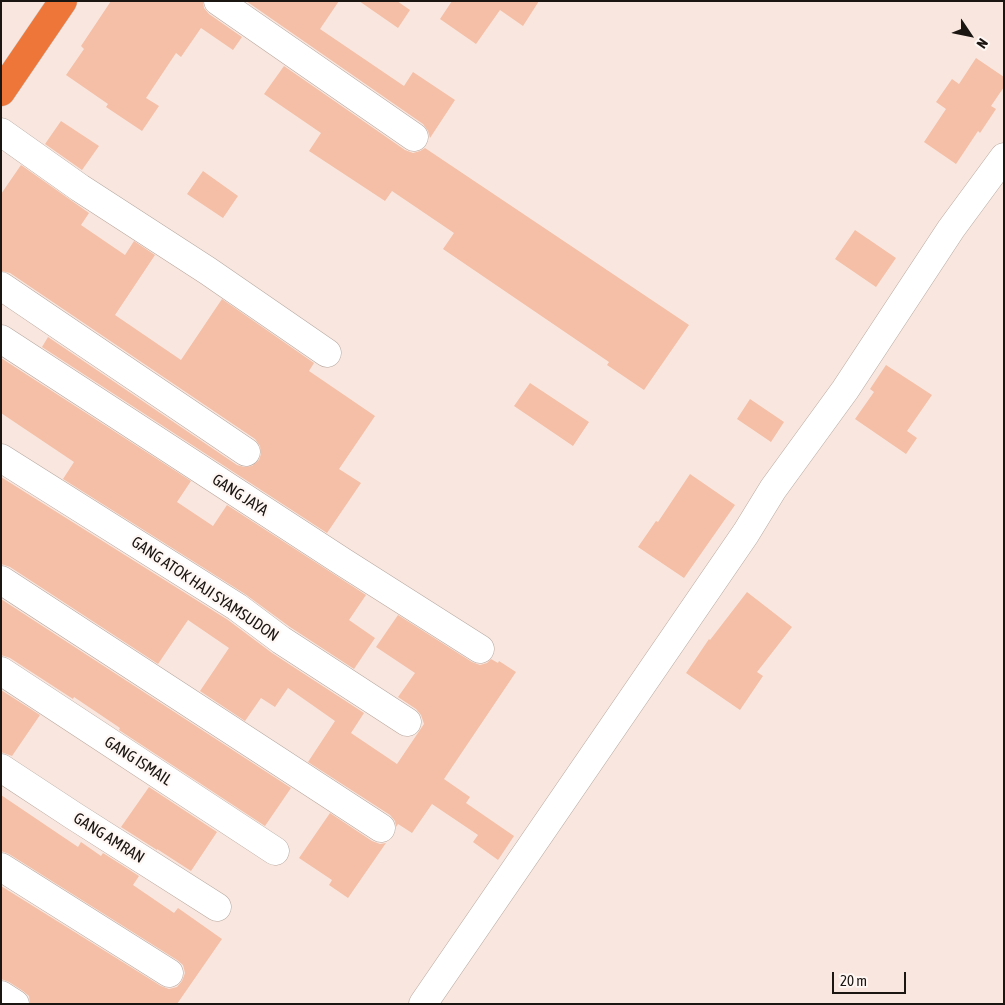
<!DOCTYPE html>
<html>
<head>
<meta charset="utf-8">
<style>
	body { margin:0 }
	#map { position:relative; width:1005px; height:1005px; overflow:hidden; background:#f9e7df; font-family:"Asap Condensed",sans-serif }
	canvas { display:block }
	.frame { position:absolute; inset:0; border:2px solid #1c1613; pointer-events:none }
	.north { position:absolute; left:945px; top:10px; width:50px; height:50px; -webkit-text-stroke:4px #fef7f4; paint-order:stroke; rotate:124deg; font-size:14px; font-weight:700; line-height:20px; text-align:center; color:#1c1613 }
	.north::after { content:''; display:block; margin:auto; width:18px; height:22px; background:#1c1613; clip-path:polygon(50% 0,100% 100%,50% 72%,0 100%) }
	.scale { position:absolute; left:832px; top:972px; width:74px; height:22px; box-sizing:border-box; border:2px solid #1c1613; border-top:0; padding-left:6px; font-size:15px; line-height:18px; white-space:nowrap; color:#1c1613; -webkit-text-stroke:4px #fef7f4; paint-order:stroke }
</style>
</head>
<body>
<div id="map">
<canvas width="1005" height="1005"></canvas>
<div class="frame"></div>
<div class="north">N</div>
<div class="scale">20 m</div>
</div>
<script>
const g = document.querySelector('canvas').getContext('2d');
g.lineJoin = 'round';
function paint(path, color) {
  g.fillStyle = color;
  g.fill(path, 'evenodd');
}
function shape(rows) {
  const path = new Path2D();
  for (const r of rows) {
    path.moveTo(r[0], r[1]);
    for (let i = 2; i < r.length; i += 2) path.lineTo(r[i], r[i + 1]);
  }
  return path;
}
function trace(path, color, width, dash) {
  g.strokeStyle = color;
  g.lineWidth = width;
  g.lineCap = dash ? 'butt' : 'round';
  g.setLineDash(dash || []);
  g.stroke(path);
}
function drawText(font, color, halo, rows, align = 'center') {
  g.font = font + ' "Asap Condensed",sans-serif';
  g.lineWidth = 4.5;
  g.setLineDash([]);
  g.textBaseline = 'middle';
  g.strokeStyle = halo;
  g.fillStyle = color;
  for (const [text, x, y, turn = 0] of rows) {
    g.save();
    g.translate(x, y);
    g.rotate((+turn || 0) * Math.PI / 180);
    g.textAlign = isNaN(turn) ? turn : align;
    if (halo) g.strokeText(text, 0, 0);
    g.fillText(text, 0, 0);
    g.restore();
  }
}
const building = shape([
	[111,1,203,1,204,8,209,14,242,37,233,50,201,28,181,57,176,53,146,98,159,106,142,131,106,107,108,104,66,75,84,49,81,46],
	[246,1,339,1,320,29,404,86,413,72,455,100,430,138,428,131,423,124],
	[359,1,397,1,410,10,398,28],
	[452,1,539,1,523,26,500,10,476,44,440,19],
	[976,58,1004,77,1004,87,991,106,996,109,980,133,978,131,956,164,924,142,946,109,936,102,952,79,959,84],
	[284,66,405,150,413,153,420,151,425,148,689,325,644,390,607,365,609,362,443,249,454,233,392,191,385,201,309,151,321,133,264,94],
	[61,121,99,146,82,170,45,144],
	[21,165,89,213,81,225,125,255,134,241,155,255,115,315,181,360,222,299,314,363,309,371,375,416,339,469,361,483,327,533,42,347,48,337,237,465,244,467,252,466,259,460,261,454,260,446,255,439,10,273,1,271,1,194],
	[203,171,238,196,223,218,187,194],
	[855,230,896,258,876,287,835,259],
	[1,358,191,481,177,502,213,526,227,505,366,595,349,620,375,638,354,669,290,627,245,594,63,479,74,462,1,413],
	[886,365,932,395,907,431,917,438,906,454,855,419,874,392,870,389],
	[530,383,589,422,573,446,514,406],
	[750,399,784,422,771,442,737,419],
	[690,474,735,505,684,578,638,547,656,521,658,522],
	[1,477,228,620,272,653,364,713,351,733,397,764,424,724,421,715,416,709,398,697,415,673,376,647,398,615,472,662,480,665,487,663,491,659,498,663,499,661,516,672,444,779,470,797,466,803,514,836,498,860,473,842,478,835,432,804,412,833,398,824,396,827,395,821,390,815,308,762,335,721,288,688,275,707,261,698,245,721,200,691,229,648,188,620,158,664,10,567,1,564],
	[747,592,792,627,757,672,763,676,740,710,686,673,709,639,710,640],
	[1,599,291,788,265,826,119,730,120,728,74,697,73,699,10,658,1,655],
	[1,690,40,715,12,756,1,752],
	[149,787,217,832,191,871,157,849,157,850,121,827],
	[1,795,78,847,81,842,101,856,103,853,139,876,133,885,174,913,178,908,222,939,177,1004,30,1004,29,996,23,991,9,982,1,979,1,886,161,986,169,989,177,987,182,981,185,973,183,965,177,960,9,854,1,851],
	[330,813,372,841,380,844,386,843,348,898,329,885,332,880,299,858]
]);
const street = shape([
	[218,1,414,137],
	[1,132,80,188,208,271,327,353],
	[1,286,246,452],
	[1,339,343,562,480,649],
	[1,458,237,607,281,640,407,722],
	[1,580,381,828],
	[1,671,275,851],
	[1,768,74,816,217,907],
	[1,867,169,973],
	[1,995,15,1004],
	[423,1004,746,533,773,489,845,390,951,229,1004,157]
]);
const highway = shape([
	[1,92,63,1]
]);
const streetNames = [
	["GANG JAYA",240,495,33],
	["GANG ATOK HAJI SYAMSUDON",205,589,34],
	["GANG ISMAIL",138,761,33],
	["GANG AMRAN",109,838,32]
];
paint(building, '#f4bfa6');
trace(street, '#b7a79f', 29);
trace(highway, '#cdcccb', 29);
trace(street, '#fff', 28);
trace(highway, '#ee7639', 28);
drawText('16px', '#1c1613', '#fef7f4', streetNames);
</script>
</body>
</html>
